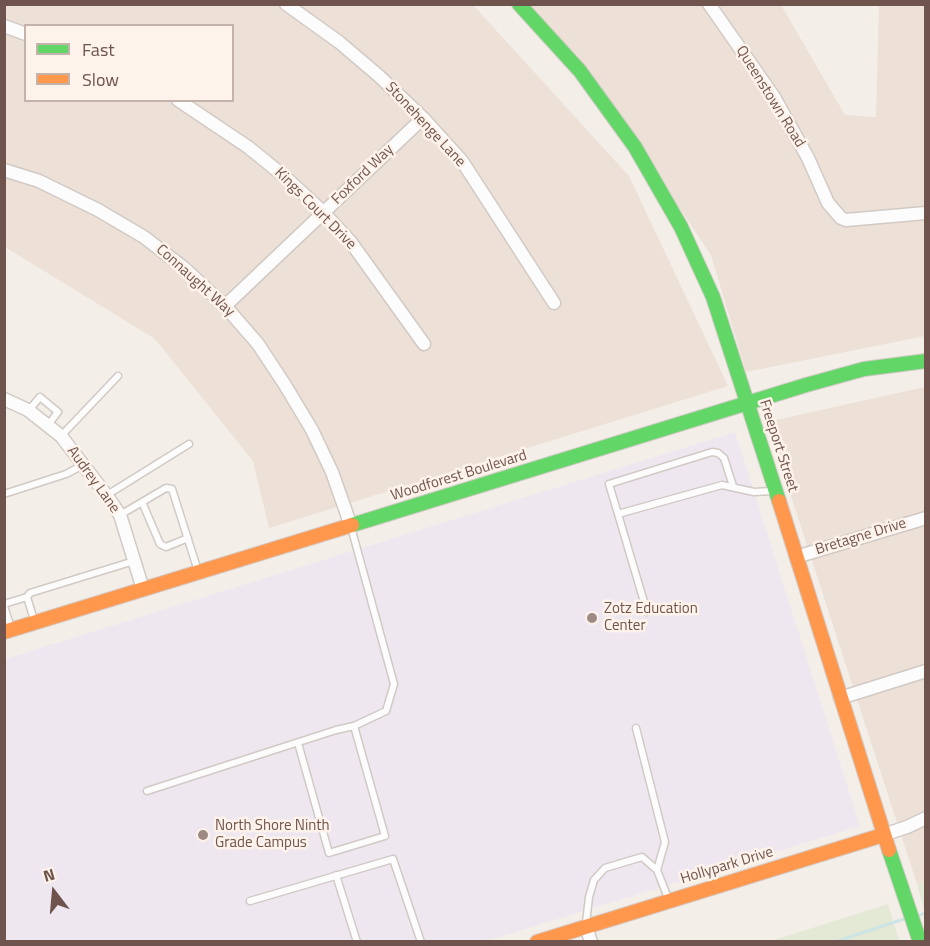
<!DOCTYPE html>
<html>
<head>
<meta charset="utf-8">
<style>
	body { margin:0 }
	#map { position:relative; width:930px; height:946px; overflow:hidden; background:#f4eee9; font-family:"Titillium Web",sans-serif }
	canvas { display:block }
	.frame { position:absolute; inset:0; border:6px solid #6f544d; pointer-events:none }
	.legend { position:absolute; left:24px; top:24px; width:210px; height:78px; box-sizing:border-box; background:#fdf3ea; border:2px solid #c4b3ab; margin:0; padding:8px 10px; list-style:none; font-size:18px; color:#6f544d }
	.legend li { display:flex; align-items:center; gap:12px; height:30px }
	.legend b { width:30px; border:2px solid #c4b3ab }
	.north { position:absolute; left:24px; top:862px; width:60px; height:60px; -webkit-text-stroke:4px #fdf3ea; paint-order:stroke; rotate:344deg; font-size:16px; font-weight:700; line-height:24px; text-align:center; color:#6f544d }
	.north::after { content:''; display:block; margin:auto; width:21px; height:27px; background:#6f544d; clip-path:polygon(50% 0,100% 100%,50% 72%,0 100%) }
</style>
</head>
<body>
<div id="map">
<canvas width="930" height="946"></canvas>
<div class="frame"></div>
<ul class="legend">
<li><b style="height:8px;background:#63d668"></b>Fast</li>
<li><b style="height:8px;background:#ff974d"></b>Slow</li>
</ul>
<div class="north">N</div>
</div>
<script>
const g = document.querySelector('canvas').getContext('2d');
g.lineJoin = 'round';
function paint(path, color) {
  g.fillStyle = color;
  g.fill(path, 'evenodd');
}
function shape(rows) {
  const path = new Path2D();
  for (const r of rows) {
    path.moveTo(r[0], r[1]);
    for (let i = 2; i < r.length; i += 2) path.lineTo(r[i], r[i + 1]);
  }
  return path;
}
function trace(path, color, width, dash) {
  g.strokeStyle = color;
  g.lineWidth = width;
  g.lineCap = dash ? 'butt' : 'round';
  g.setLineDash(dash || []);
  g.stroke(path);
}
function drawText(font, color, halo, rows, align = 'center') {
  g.font = font + ' "Titillium Web",sans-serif';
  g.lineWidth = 5;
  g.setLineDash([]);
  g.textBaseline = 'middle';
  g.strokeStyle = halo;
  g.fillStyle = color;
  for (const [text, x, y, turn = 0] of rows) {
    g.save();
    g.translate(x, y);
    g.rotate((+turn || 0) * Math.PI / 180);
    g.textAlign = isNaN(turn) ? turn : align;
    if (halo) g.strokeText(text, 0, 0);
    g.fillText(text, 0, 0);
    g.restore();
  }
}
const residential = shape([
	[4,5,473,5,629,176,728,386,269,528,253,461,155,339,5,247],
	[26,26,232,26,232,100,26,100],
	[525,5,781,5,845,115,876,117,879,5,925,5,925,336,746,372,711,255,576,54],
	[925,387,925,881,917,884,767,422]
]);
const education = shape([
	[735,432,860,826,486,941,5,942,5,659]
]);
const green = shape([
	[925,881,926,881,925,913,917,884],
	[888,904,899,940,894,942,771,941]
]);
const stream = shape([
	[916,916,926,913],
	[835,942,904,919]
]);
const lane = shape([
	[29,410,40,397,58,412,48,425],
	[61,436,118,376],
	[4,494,66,474,83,465],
	[107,495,189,444],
	[142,502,160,544,166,547,188,538],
	[618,514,609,484,712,452,718,453,724,458,733,486],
	[120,515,166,488,172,489,198,571],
	[27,597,34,620],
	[4,604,27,597,30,593,134,561],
	[4,606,11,628],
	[647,612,618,514,722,485,754,492,772,491],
	[636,728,665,842,657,870,668,898],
	[298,743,329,853,385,836,354,726],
	[147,791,336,730,354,726,386,711,394,684,351,527],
	[336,875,357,942],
	[250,901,393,859,421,942],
	[586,923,589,897,594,880,605,868,642,857,657,870]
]);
const street = shape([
	[286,4,339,42,379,76,423,118,462,161,554,303],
	[709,4,774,97,808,158,828,203,841,218,846,220,926,213],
	[4,26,26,34],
	[178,100,248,147,285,177,323,212,350,241,424,344],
	[4,170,39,181,98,210,144,237,184,268,225,306,258,344,285,385,312,430,332,472,351,526],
	[225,306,423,118],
	[4,399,28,410,61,436,107,496,120,515,143,589],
	[796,557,926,518],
	[840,698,926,671],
	[883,835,907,827,926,818],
	[586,926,591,942]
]);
const fast = shape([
	[519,4,580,71,635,147,681,227,713,297,779,501],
	[352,525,806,385,864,369,926,361],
	[889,850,920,942]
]);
const slow = shape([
	[779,501,889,850],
	[4,632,352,525],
	[537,942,883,835]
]);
const markers = [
	[592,618,6,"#9e8a84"],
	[203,835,6,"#9e8a84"]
];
const streetNames = [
	["Queenstown Road",770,97,58],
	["Stonehenge Lane",425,125,47],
	["Foxford Way",363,175,-44],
	["Kings Court Drive",315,209,45],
	["Connaught Way",195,281,42],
	["Freeport Street",778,446,72],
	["Woodforest Boulevard",459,476,-17],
	["Audrey Lane",93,480,54],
	["Bretagne Drive",861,537,-17],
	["Hollypark Drive",727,866,-17]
];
const poiNames = [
	["Zotz Education",604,609],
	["Center",604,626],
	["North Shore Ninth",215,826],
	["Grade Campus",215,843]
];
paint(residential, '#ede0d7');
paint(education, '#efe7f0');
paint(green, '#e4e9d5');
trace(stream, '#cce4e3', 3);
trace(lane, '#d1cac4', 9);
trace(street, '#d1cac4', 15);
trace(fast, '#d3cac6', 16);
trace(slow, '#d3cac6', 16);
trace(lane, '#fdfcfc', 6);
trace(street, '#fdfcfc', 12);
trace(fast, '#63d668', 14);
trace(slow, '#ff974d', 14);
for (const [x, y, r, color] of markers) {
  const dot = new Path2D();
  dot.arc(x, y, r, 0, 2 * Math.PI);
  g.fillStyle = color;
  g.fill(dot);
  trace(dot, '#fdf3ea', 2);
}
drawText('15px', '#6f544d', '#fdf3ea', streetNames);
drawText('15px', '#6f544d', '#fdf3ea', poiNames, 'left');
</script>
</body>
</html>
